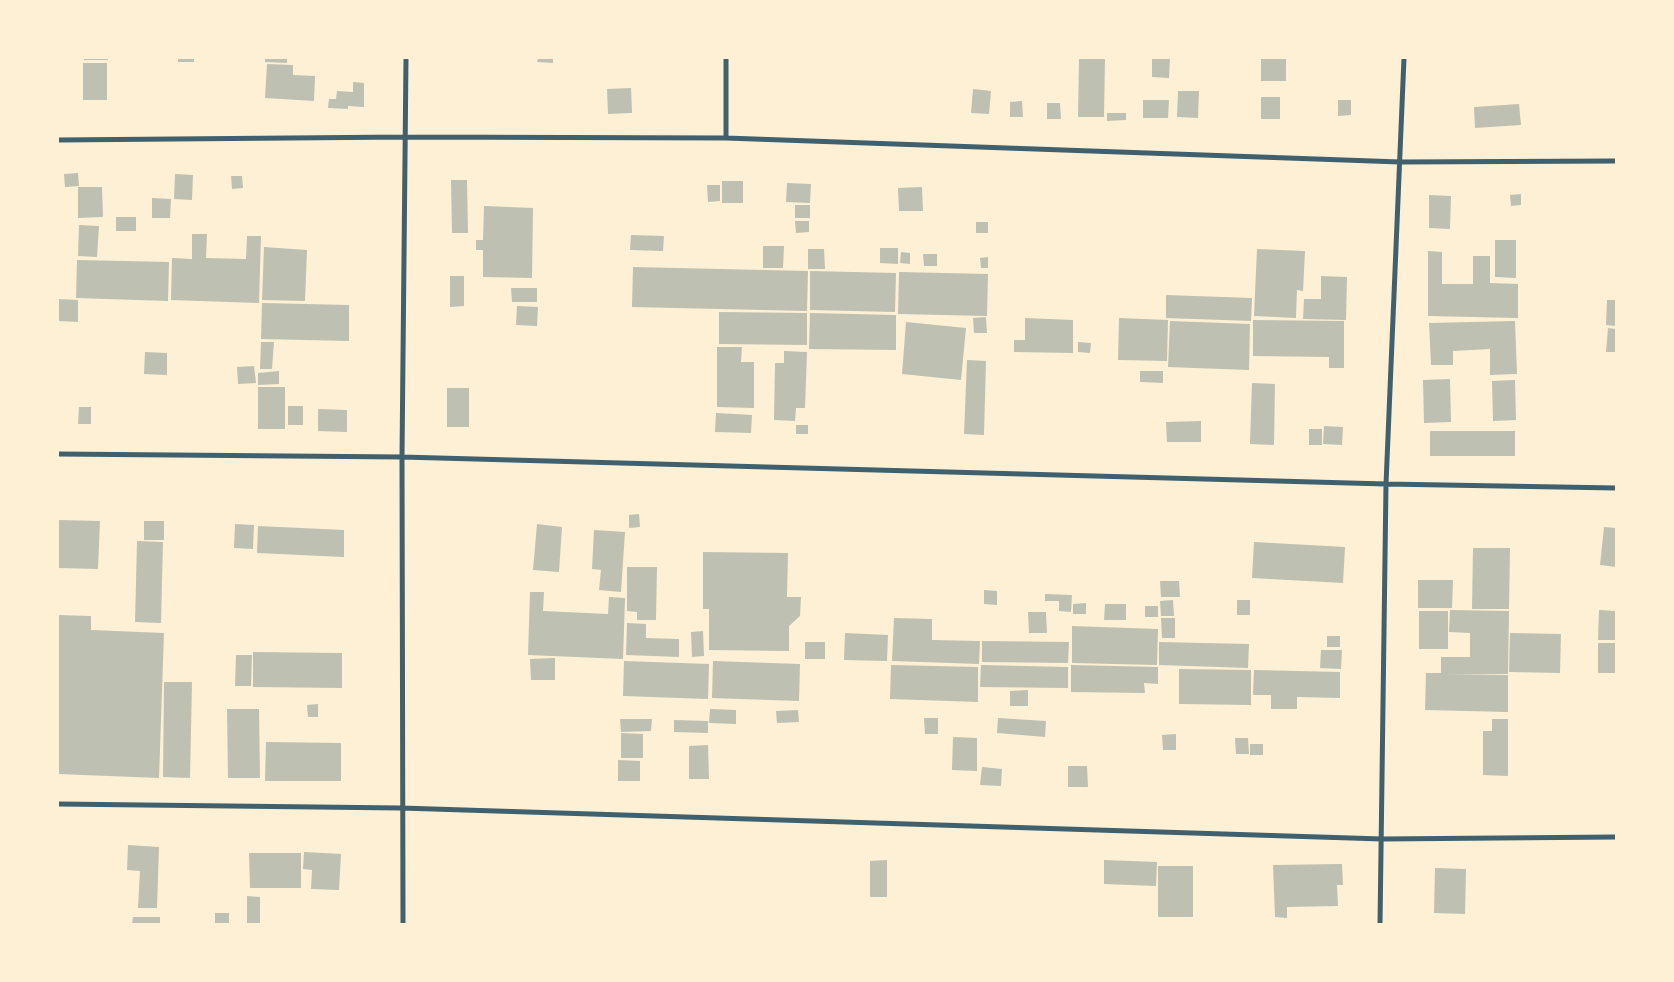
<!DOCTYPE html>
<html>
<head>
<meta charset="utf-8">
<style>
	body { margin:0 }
	#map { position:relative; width:1674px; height:982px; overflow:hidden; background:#fdf0d5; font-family:"Alegreya Sans",sans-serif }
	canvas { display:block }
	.frame { position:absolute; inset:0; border:59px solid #fdf0d5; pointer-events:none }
</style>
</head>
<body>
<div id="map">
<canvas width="1674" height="982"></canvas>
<div class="frame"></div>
</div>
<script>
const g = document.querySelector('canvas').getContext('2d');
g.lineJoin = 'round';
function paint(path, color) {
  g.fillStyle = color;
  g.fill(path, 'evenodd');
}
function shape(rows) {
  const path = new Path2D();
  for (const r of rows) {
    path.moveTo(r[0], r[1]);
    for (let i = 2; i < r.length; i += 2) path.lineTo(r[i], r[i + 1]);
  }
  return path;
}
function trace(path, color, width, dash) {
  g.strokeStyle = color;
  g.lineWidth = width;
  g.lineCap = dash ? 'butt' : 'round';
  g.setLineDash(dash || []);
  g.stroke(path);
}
const building = shape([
	[84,58,108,58,108,60,84,60],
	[178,58,194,58,194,62,178,62],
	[265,58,287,58,287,63,265,62],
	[538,58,553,58,553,63,537,62],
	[1079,58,1105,58,1104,117,1078,117],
	[1152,58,1170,58,1169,78,1152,77],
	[1261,58,1286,58,1286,81,1261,81],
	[83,63,107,63,107,100,83,100],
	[267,64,293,65,293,75,315,76,314,101,265,98],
	[353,82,364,83,364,107,348,106,348,109,328,108,329,99,336,99,337,91,353,92],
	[631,88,632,113,608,114,607,89],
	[973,89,991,91,989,114,971,113],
	[1178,91,1199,91,1198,118,1177,117],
	[1261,97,1280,97,1280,119,1261,119],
	[1143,100,1169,100,1168,118,1143,118],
	[1338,100,1351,100,1351,115,1338,116],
	[1022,101,1023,117,1010,117,1010,102],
	[1047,103,1060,103,1061,119,1047,119],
	[1519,104,1521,125,1475,128,1474,107],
	[1107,113,1126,113,1126,120,1107,121],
	[78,173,79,186,65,187,64,174],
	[175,174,193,175,192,200,174,199],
	[231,176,242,176,243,188,232,189],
	[451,180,467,180,468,233,452,233],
	[722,181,743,181,743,203,722,203],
	[787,183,811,184,810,203,786,202],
	[707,185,720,185,720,201,708,202],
	[78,187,102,187,103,217,78,218],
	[922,187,923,211,899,211,898,188],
	[1521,194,1521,205,1511,206,1510,195],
	[1429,195,1451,196,1450,229,1429,228],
	[152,198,171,199,170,218,152,218],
	[795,205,810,205,810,218,795,218],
	[484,206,533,208,532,278,483,277,483,250,476,250,476,240,483,240],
	[116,217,136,217,136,231,116,231],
	[795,221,809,221,809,232,796,233],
	[976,222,988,222,988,233,976,233],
	[79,225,99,226,97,257,78,256],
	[192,234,207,234,206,258,246,259,247,236,261,236,259,303,171,300,172,258,192,259],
	[631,235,664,236,663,251,630,250],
	[1495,240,1516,240,1516,278,1495,277],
	[763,246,784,246,783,268,763,268],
	[264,247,307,250,305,301,262,300],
	[880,248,898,248,898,264,880,263],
	[808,249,824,249,825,269,808,269],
	[1257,249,1305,251,1303,291,1297,290,1296,318,1254,316],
	[1428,251,1442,252,1442,284,1473,284,1473,256,1490,256,1490,283,1518,284,1518,318,1428,316],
	[901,252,910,253,910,264,900,263],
	[923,254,937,254,937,266,924,266],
	[988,257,988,268,981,268,980,258],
	[77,260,169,262,168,301,76,298],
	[633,267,808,271,807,311,632,307],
	[810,271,896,273,895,312,810,310],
	[899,272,988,274,987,316,898,314],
	[450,276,464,276,464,306,450,307],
	[1321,276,1347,277,1346,320,1303,319,1304,299,1321,299],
	[511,288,537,288,537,302,512,302],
	[1166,295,1252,298,1251,321,1166,318],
	[58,299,78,300,78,322,58,321],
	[1607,300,1616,300,1616,326,1606,325],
	[262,303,349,305,349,341,261,339],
	[517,306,538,307,537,326,516,325],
	[719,312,807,313,807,345,719,344],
	[810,313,896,315,896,350,809,349],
	[986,317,987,333,974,333,973,318],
	[1025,318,1073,320,1073,353,1014,352,1014,340,1025,340],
	[1119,318,1168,320,1167,361,1118,360],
	[1253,320,1344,321,1344,368,1329,368,1329,357,1253,356],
	[1170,321,1250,324,1249,370,1168,367],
	[1515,321,1517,374,1490,375,1490,349,1453,351,1453,365,1431,365,1429,323],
	[906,322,966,328,961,380,902,374],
	[1608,328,1616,329,1616,352,1606,352],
	[261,342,274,342,272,369,260,369],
	[1078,342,1091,343,1090,353,1078,352],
	[717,347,742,347,741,362,754,362,754,408,717,407],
	[784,351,807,352,805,408,796,408,795,421,774,420,775,363,784,363],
	[145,352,167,353,167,375,144,374],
	[967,360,986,361,984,435,964,434],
	[254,366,256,383,238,384,237,367],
	[279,371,279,384,258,385,258,373],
	[1140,371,1163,371,1163,383,1140,382],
	[1450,379,1451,422,1424,423,1423,380],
	[1515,380,1516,420,1493,421,1492,381],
	[1252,383,1275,384,1274,445,1250,444],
	[258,387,285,387,285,429,258,429],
	[447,388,469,388,469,427,447,427],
	[288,406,303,406,303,425,288,425],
	[79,407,91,407,91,424,78,424],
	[318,409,347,410,347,432,318,431],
	[716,413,752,415,751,433,715,432],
	[1201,421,1201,442,1167,442,1166,422],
	[796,425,808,425,808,434,796,434],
	[1324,426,1343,427,1342,445,1323,444],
	[1309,429,1322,429,1322,445,1309,445],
	[1430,431,1515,431,1515,456,1430,456],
	[639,514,640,527,629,528,629,515],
	[58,520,100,521,98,569,58,568],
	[144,521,164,521,164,540,144,540],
	[235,524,254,525,253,549,234,548],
	[537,524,562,527,559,572,533,570],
	[258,526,344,530,344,557,257,553],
	[1604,527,1616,528,1616,567,1600,565],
	[594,530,625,532,621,592,599,590,601,570,592,569],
	[137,541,163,542,161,623,135,622],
	[1254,542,1345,547,1343,583,1252,578],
	[1473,548,1510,548,1509,609,1472,609],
	[703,552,788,553,787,597,801,597,800,616,789,626,789,651,709,650,709,609,703,609],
	[627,567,657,567,656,620,637,620,637,612,627,611],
	[1418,580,1453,580,1452,608,1418,608],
	[1160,581,1179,581,1180,597,1161,597],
	[984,590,997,591,997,605,984,604],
	[530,592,544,592,543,611,608,614,609,597,625,598,623,659,528,655],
	[1045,594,1072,595,1071,612,1059,611,1059,601,1045,601],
	[1173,600,1174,616,1161,616,1160,601],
	[1237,600,1250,600,1250,615,1237,615],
	[1086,603,1086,614,1073,614,1073,604],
	[1105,604,1126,604,1126,620,1104,620],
	[1145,606,1158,606,1158,617,1145,617],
	[1450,610,1509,611,1508,674,1448,674,1508,675,1508,712,1425,710,1426,673,1441,673,1441,657,1470,657,1470,633,1449,632],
	[1599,610,1616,611,1616,640,1598,640],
	[1419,611,1448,611,1448,649,1419,649],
	[1028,612,1046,612,1047,633,1029,633],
	[58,615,91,616,91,630,164,633,159,778,58,774],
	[894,618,932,619,932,640,980,641,979,664,892,661],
	[1161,618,1175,618,1175,638,1162,638],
	[627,623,646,624,646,638,679,639,679,657,626,655],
	[1072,626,1158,629,1157,665,1072,663],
	[703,631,704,656,692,657,691,632],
	[845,633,888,635,887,661,844,660],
	[1510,633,1561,634,1560,673,1509,672],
	[1327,636,1340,636,1340,647,1327,647],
	[982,641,1069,642,1068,663,982,662],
	[805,642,825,642,825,659,805,659],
	[1159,642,1249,644,1248,668,1159,665],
	[1598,643,1616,643,1616,673,1598,673],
	[1321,650,1342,650,1341,669,1320,668],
	[253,652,342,653,342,688,253,687],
	[236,655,252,655,251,686,235,686],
	[555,658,555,680,531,680,530,659],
	[624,661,709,664,708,699,623,696],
	[713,661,800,664,799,701,712,698],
	[891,665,978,667,978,702,890,699],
	[981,665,1068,667,1068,688,980,687],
	[1071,665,1158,667,1158,684,1144,683,1145,693,1071,692],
	[1179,669,1251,670,1251,705,1179,704],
	[1254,670,1340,672,1340,698,1297,697,1297,709,1271,709,1271,695,1253,695],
	[164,682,192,682,190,778,163,777],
	[1028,690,1028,706,1010,706,1010,691],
	[318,704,318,717,308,717,307,705],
	[227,709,259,709,260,778,228,778],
	[710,709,736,710,736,724,709,723],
	[798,710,799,722,777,723,776,711],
	[924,718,938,718,938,734,925,734],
	[998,718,1046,721,1045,737,997,733],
	[620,719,652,719,651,731,621,732],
	[1492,719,1508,719,1508,776,1483,775,1483,731,1492,731],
	[674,720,708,721,708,733,674,732],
	[621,733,643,734,643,758,621,758],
	[1176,734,1176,750,1163,750,1162,735],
	[953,737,977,738,977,771,952,770],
	[1235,738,1248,738,1249,754,1236,754],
	[266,742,341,743,341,781,265,781],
	[1250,744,1263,744,1263,755,1250,755],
	[708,745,709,779,689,779,689,746],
	[618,760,640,761,640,781,618,781],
	[1068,766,1087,766,1088,787,1068,787],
	[982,767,1002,769,1001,786,980,785],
	[128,845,159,847,157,908,138,908,140,871,127,870],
	[304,852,341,854,339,890,311,889,312,870,303,869],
	[249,853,301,853,301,888,250,888],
	[887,860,887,897,870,897,870,861],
	[1104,860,1157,862,1156,886,1104,884],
	[1342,864,1343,885,1337,885,1338,906,1287,907,1287,918,1275,917,1273,865],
	[1158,866,1193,866,1193,917,1158,917],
	[1435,868,1466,869,1465,914,1434,913],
	[247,896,260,897,260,924,247,924],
	[215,913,229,913,229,924,215,924],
	[133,917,160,917,160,924,132,924]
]);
const minor = shape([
	[726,58,726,138],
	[58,140,405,137,726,138,1400,162,1616,161],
	[58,454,402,457,1386,484,1616,488],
	[58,804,401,808,1382,839,1616,837],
	[403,924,402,457,406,58],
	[1380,924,1386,484,1404,58]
]);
paint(building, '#bec0b2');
trace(minor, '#3f606c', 5);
</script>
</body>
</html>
